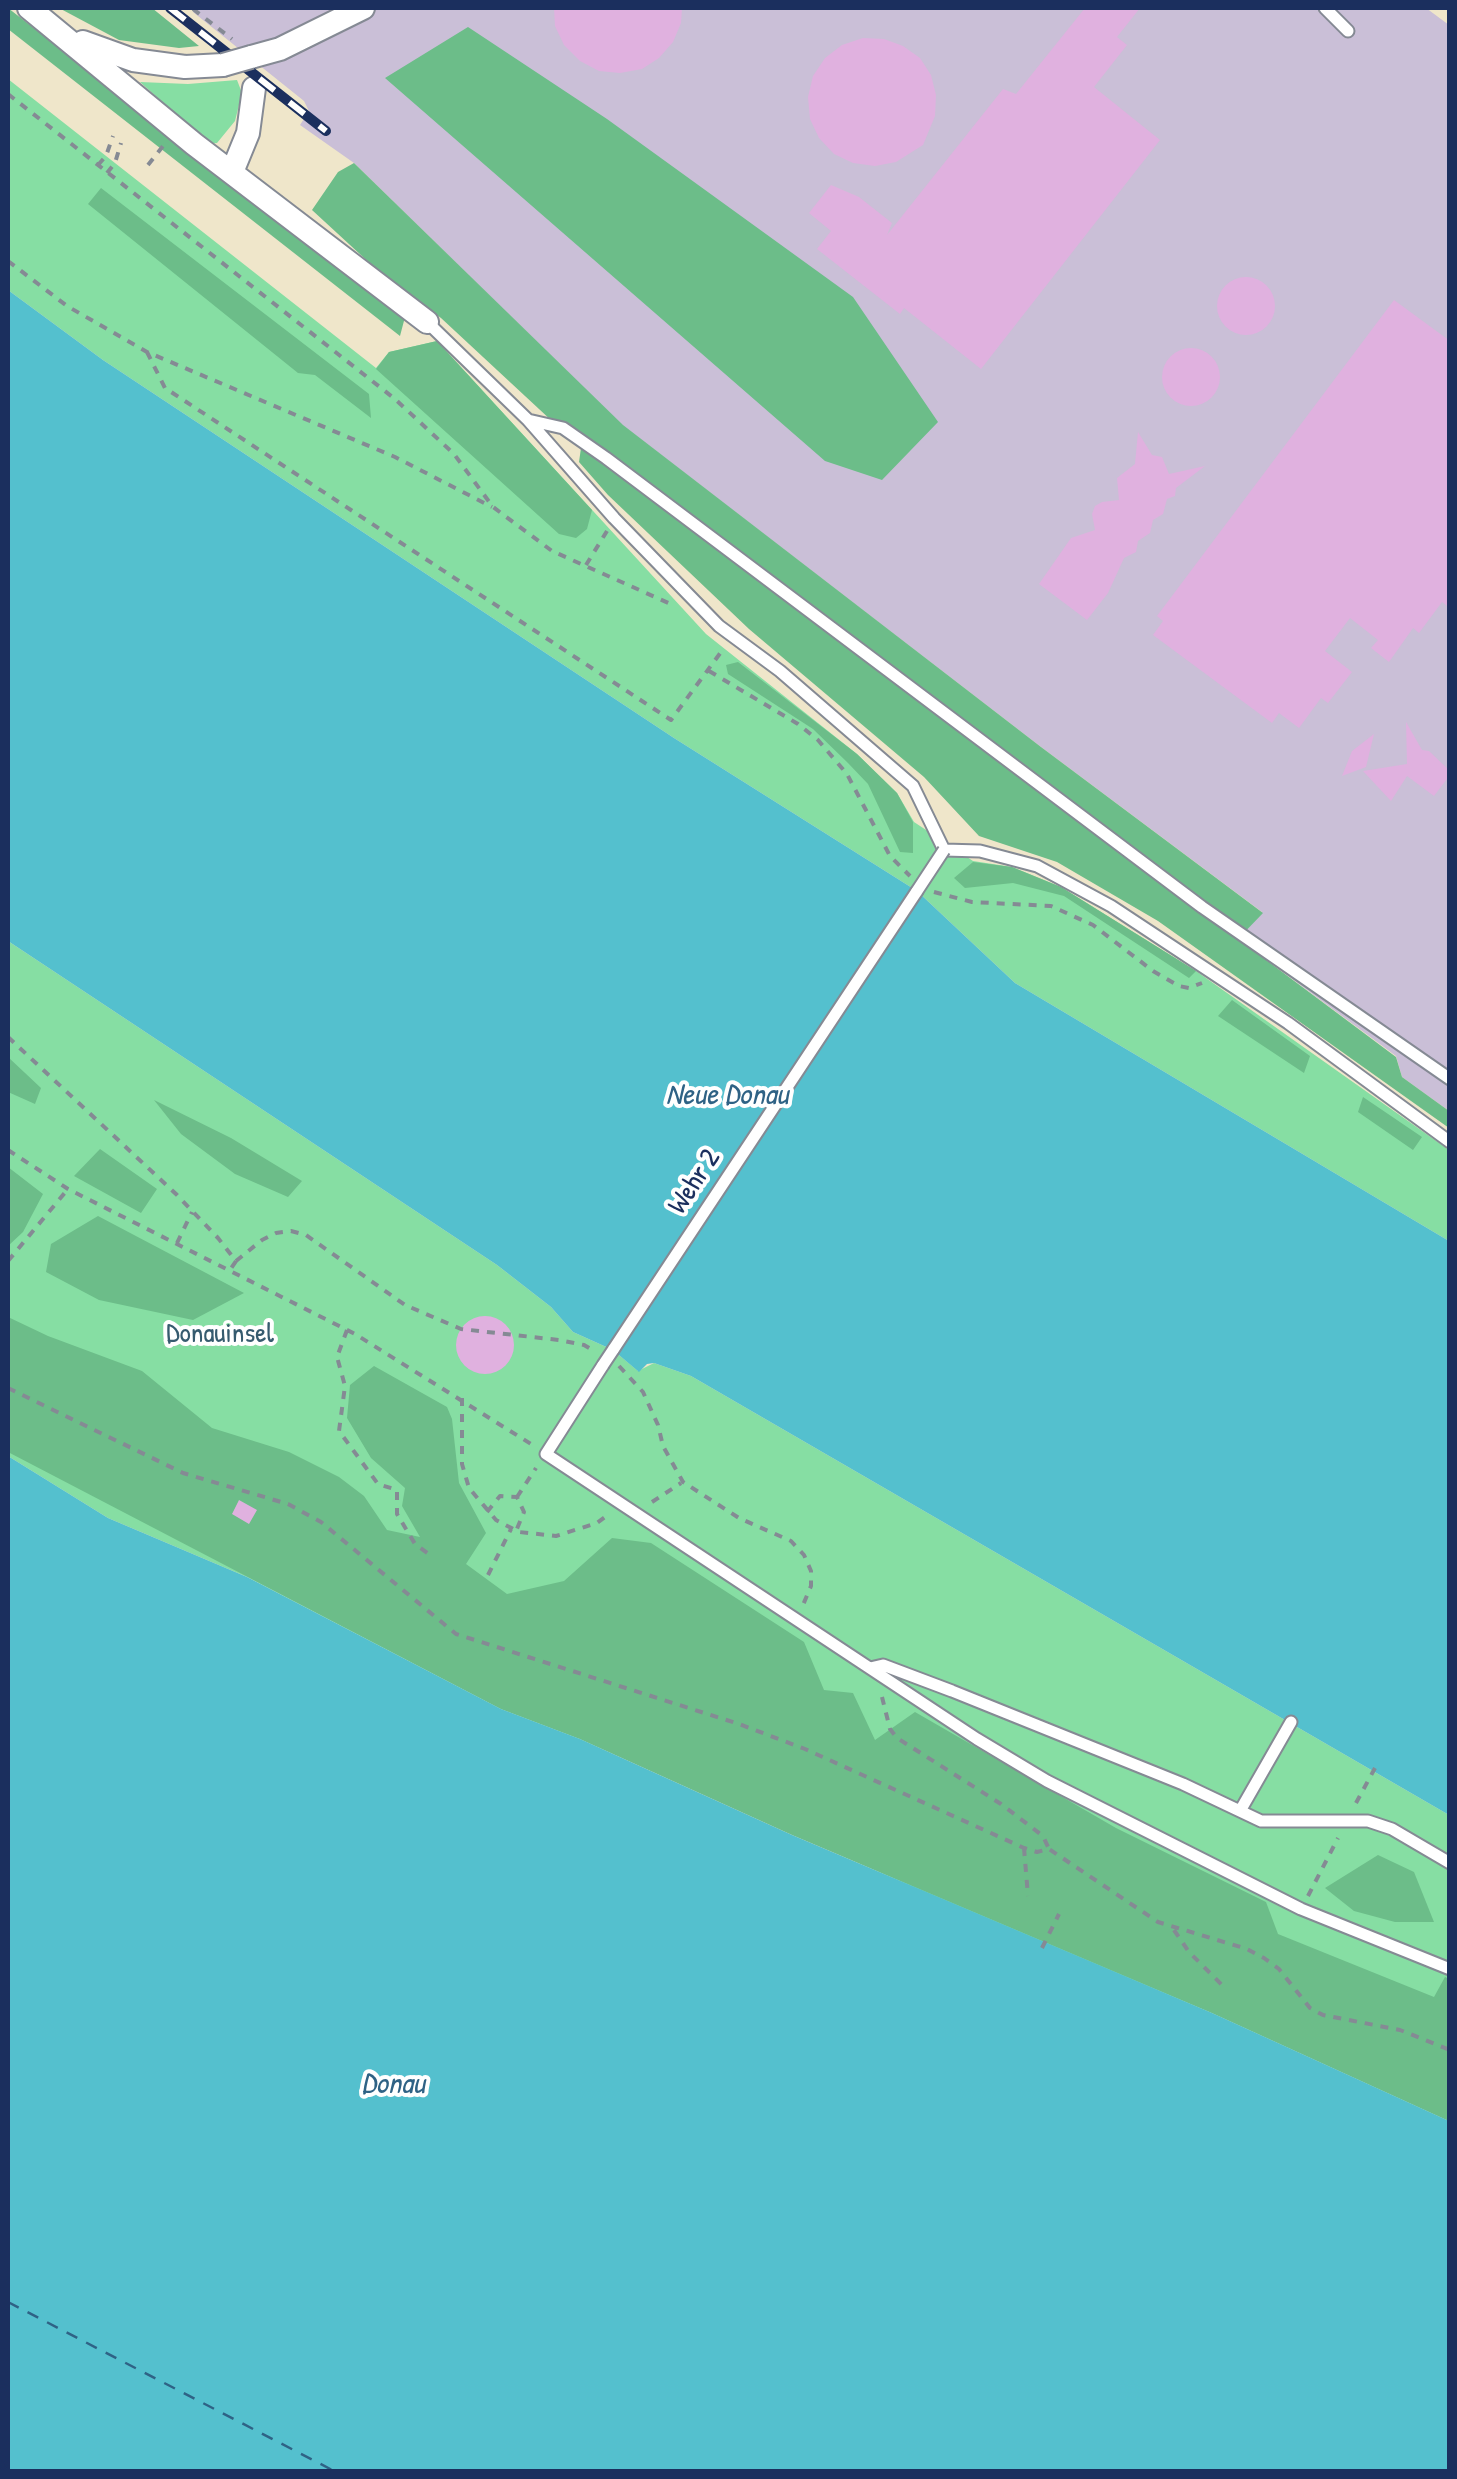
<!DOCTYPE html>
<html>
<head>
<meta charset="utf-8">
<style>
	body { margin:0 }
	#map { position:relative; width:1457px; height:2479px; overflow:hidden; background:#efe6ca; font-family:"Patrick Hand",sans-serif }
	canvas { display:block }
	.frame { position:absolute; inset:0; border:10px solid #1b2f5e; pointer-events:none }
</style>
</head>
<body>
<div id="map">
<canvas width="1457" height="2479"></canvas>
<div class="frame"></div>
</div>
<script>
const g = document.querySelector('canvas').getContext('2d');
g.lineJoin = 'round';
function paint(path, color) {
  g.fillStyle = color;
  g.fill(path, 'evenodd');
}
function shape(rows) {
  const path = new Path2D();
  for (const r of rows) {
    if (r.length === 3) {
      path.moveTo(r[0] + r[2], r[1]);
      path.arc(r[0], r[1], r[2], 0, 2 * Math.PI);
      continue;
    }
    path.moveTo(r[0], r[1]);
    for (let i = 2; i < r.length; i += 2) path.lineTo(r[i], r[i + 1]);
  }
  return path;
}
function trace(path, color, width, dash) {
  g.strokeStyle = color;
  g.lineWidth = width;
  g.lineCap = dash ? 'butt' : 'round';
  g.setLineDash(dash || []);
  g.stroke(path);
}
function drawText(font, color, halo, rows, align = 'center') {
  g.font = font + ' "Patrick Hand",sans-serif';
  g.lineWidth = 8;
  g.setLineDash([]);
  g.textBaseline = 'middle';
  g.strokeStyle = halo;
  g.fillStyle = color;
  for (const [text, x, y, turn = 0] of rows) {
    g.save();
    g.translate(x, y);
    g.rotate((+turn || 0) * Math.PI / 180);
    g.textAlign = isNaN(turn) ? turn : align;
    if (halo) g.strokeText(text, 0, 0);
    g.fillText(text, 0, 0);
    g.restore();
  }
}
const industrial = shape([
	[194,8,1426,8,1449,25,1449,1111,1402,1077,1396,1056,1238,939,1262,912,1041,747,622,425,354,163,300,125,309,111,304,101,193,12]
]);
const green = shape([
	[8,79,376,368,389,352,437,341,706,634,857,754,897,793,914,822,973,861,1012,867,1061,887,1196,971,1449,1150,1449,1241,1015,983,917,891,674,738,103,360,8,290],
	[237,80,242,93,235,121,217,143,209,144,140,82,188,84],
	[8,941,497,1265,551,1307,573,1332,613,1350,638,1371,654,1363,691,1376,1449,1815,1449,2121,1212,2013,974,1914,580,1739,501,1709,247,1577,108,1518,8,1456]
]);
const forest = shape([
	[8,8,405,317,400,336,8,29],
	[59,8,152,8,199,46,179,48,119,40],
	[468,27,607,119,853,297,938,422,882,480,825,461,385,78],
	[354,163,623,425,1041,747,1263,913,1238,939,1396,1057,1402,1077,1449,1111,1449,1128,1158,921,1057,862,979,836,924,777,749,629,608,495,579,462,581,448,441,318,375,268,312,210,338,172],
	[101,188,369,394,371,418,315,375,298,373,88,204],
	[437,341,592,510,587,529,576,538,559,534,376,369,389,352],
	[738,662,857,754,897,793,913,822,913,853,900,852,868,784,848,763,813,729,728,674,726,665],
	[973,862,1012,867,1061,887,1196,971,1189,978,1064,896,1013,883,965,888,954,878],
	[1232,1000,1310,1056,1304,1073,1218,1016],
	[8,1057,41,1088,35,1104,8,1092],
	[1363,1097,1422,1137,1413,1150,1358,1112],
	[154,1100,231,1138,302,1181,288,1197,235,1174,181,1134],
	[100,1149,157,1189,141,1213,74,1176],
	[8,1167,43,1194,23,1232,8,1246],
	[98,1216,244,1293,193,1320,99,1300,46,1272,51,1244],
	[8,1317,48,1336,142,1371,212,1428,289,1452,339,1477,364,1496,387,1530,420,1537,402,1506,405,1488,371,1458,347,1418,350,1385,374,1366,447,1407,452,1419,459,1483,486,1533,466,1564,507,1594,564,1581,612,1538,651,1543,804,1642,824,1690,853,1693,875,1740,915,1712,1116,1828,1266,1902,1278,1934,1434,1997,1445,1977,1449,1979,1449,2121,1212,2013,792,1835,580,1739,501,1709,8,1452],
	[1378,1855,1414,1872,1434,1922,1395,1922,1354,1911,1325,1888]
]);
const water = shape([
	[8,290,103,360,674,738,917,891,1015,983,1449,1241,1449,1815,691,1376,654,1363,647,1364,639,1372,613,1350,573,1332,551,1307,497,1265,8,941],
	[8,1456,108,1518,247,1577,501,1709,580,1739,792,1835,1212,2013,1449,2121,1449,2471,8,2471]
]);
const ferry = shape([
	[8,2302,336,2472]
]);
const building = shape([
	[554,8,682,8,681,23,673,42,659,58,642,69,620,73,599,71,580,61,564,45,555,26],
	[1085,8,1140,8,1117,37,1127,45,1094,87,1160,140,981,369,904,308,900,314,817,249,831,231,809,213,831,185,859,197,892,223,887,235,1003,89,1016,94],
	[863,38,884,39,903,46,920,58,931,75,936,95,935,116,923,145,896,162,875,166,853,163,834,154,819,138,810,119,808,97,813,76,825,58,842,45],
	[1246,306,29],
	[1394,300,1450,341,1450,608,1442,602,1419,633,1413,628,1389,662,1371,648,1378,640,1350,618,1325,651,1352,672,1328,703,1321,698,1299,728,1279,713,1272,723,1153,635,1163,621,1157,616],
	[1191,377,29],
	[1138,432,1152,455,1162,457,1169,474,1205,466,1176,488,1175,496,1167,499,1163,514,1153,520,1150,533,1138,541,1136,552,1124,558,1108,593,1087,620,1039,584,1071,538,1095,530,1092,514,1095,506,1102,502,1119,500,1117,478,1135,464],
	[1406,722,1422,750,1429,751,1450,771,1450,775,1434,796,1407,776,1391,801,1363,771,1407,764],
	[1374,734,1366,767,1342,776,1352,751],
	[485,1345,29],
	[239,1500,257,1510,249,1524,232,1514]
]);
const path = shape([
	[193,9,232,39],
	[8,94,395,399,454,454,493,507,552,551,673,605],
	[98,165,106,156,113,136],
	[148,165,163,146],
	[107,173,115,163,121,143],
	[8,261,67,306,147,352,395,457,492,507],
	[147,352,165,388,671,720,724,648],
	[586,565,607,531],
	[709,671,798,724,818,740,847,774,890,856,910,876],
	[934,892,972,902,1051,906,1093,925,1153,971,1179,986,1189,988,1202,983],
	[8,1037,176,1194,218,1238,236,1261,230,1270],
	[8,1150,68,1189,355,1334,531,1444],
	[177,1243,192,1212],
	[8,1261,68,1189],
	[236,1261,262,1240,276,1233,291,1231,306,1235,405,1305,461,1329,559,1340,584,1345,594,1351],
	[347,1330,337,1357,345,1386,339,1431,378,1484,397,1490,397,1514,415,1544,433,1557],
	[619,1366,643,1392,658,1425,663,1446,683,1482,739,1518,791,1541,804,1555,811,1571,811,1586,803,1605],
	[8,1388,183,1473,288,1504,321,1522,456,1634,739,1724,805,1749,1024,1848,1037,1852,1049,1849,1158,1922,1247,1949,1264,1958,1279,1969,1310,2008,1323,2015,1400,2030,1450,2050],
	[462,1398,462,1464,469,1488,496,1520,519,1532,556,1536,597,1523,609,1514],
	[517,1497,536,1468],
	[652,1502,681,1483],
	[487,1512,500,1496,517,1497,524,1512,516,1531],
	[488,1575,511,1529],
	[882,1697,890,1729,897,1738,1001,1804,1043,1836,1049,1849],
	[1356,1803,1375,1768],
	[1024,1848,1028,1896],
	[1308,1896,1338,1838],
	[1174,1930,1189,1952,1223,1986],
	[1042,1948,1059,1914]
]);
const lane = shape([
	[1325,8,1348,31],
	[427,322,528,420,614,518,719,626,780,671,913,786,944,850,980,851,1037,866,1111,906,1288,1023,1450,1142],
	[528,420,563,428,606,458,1202,907,1450,1079],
	[613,1350,917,891],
	[603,1365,546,1454,977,1739,1047,1781,1301,1909,1450,1969],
	[870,1668,883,1665,952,1691,1183,1784,1261,1821,1368,1821,1392,1829,1450,1863],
	[1240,1811,1291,1722]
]);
const street = shape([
	[29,8,194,144,427,322],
	[83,42,133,60,185,67,223,65],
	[251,57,280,49,363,8],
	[232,172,248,133,254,88]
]);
const rail = shape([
	[170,8,326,131]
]);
const laneBridge = shape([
	[917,891,944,850],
	[603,1365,613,1350]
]);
const streetBridge = shape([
	[223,65,251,57]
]);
const streetNames = [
	["Wehr 2",695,1182,-57]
];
const parkNames = [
	["Donauinsel",220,1335]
];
const waterNames = [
	["Neue Donau",727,1096],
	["Donau",393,2085]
];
paint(industrial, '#cabfd7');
paint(green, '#86dea3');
paint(forest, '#6cbd89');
paint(water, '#54c0ce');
trace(ferry, '#2f6285', 2.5, [12, 10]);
paint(building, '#e0b1df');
trace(lane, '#858a94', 15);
trace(street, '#858a94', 26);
trace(path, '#858a94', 4, [8, 8]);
trace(lane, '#fff', 11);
trace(street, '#fff', 22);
trace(rail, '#1b2f5e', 10);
trace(rail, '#fff', 6, [19]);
trace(laneBridge, '#858a94', 15, []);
trace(streetBridge, '#858a94', 26, []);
trace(laneBridge, '#fff', 11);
trace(streetBridge, '#fff', 22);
drawText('28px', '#1b2f5e', '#fff', streetNames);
drawText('28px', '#365b6f', '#fff', parkNames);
drawText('italic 30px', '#2f6285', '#fff', waterNames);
</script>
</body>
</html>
